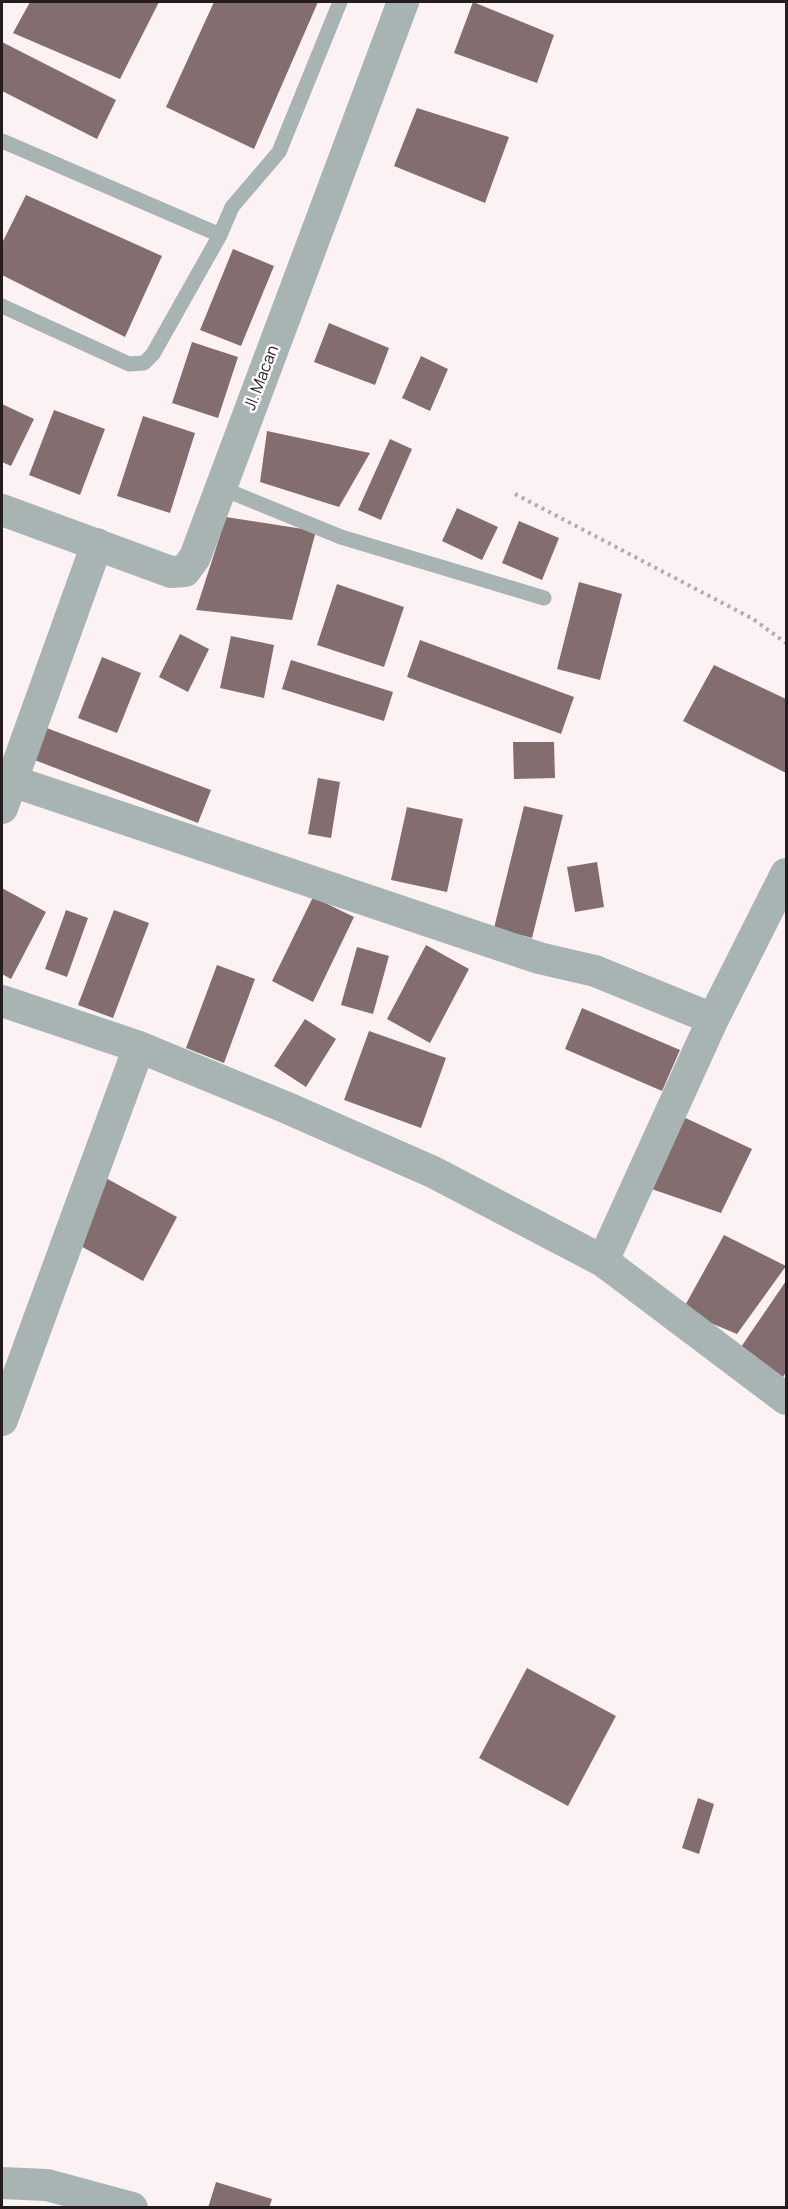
<!DOCTYPE html>
<html>
<head>
<meta charset="utf-8">
<style>
	body { margin:0 }
	#map { position:relative; width:788px; height:2209px; overflow:hidden; background:#fdf2f3; font-family:Manrope,sans-serif }
	canvas { display:block }
	.frame { position:absolute; inset:0; border:3px solid #251c1d; pointer-events:none }
</style>
</head>
<body>
<div id="map">
<canvas width="788" height="2209"></canvas>
<div class="frame"></div>
</div>
<script>
const g = document.querySelector('canvas').getContext('2d');
g.lineJoin = 'round';
function paint(path, color) {
  g.fillStyle = color;
  g.fill(path, 'evenodd');
}
function shape(rows) {
  const path = new Path2D();
  for (const r of rows) {
    path.moveTo(r[0], r[1]);
    for (let i = 2; i < r.length; i += 2) path.lineTo(r[i], r[i + 1]);
  }
  return path;
}
function trace(path, color, width, dash) {
  g.strokeStyle = color;
  g.lineWidth = width;
  g.lineCap = dash ? 'butt' : 'round';
  g.setLineDash(dash || []);
  g.stroke(path);
}
function drawText(font, color, halo, rows, align = 'center') {
  g.font = font + ' Manrope,sans-serif';
  g.lineWidth = 5;
  g.setLineDash([]);
  g.textBaseline = 'middle';
  g.strokeStyle = halo;
  g.fillStyle = color;
  for (const [text, x, y, turn = 0] of rows) {
    g.save();
    g.translate(x, y);
    g.rotate((+turn || 0) * Math.PI / 180);
    g.textAlign = isNaN(turn) ? turn : align;
    if (halo) g.strokeText(text, 0, 0);
    g.fillText(text, 0, 0);
    g.restore();
  }
}
const building = shape([
	[30,2,159,2,120,79,13,33],
	[214,2,318,2,254,149,166,107],
	[473,2,554,35,537,83,454,53],
	[2,42,116,100,97,139,2,91],
	[417,108,509,137,485,203,394,166],
	[26,195,162,256,125,337,2,275,2,243],
	[233,249,274,266,241,346,200,330],
	[329,323,389,348,375,385,314,362],
	[192,342,238,357,218,418,172,403],
	[421,356,448,369,430,411,402,398],
	[2,404,34,419,11,466,2,462],
	[54,410,105,429,80,495,29,475],
	[143,416,195,433,170,513,117,496],
	[267,431,370,453,339,507,260,482],
	[390,439,412,449,381,520,358,510],
	[457,508,498,527,482,560,442,541],
	[226,517,316,531,292,620,196,610],
	[519,521,559,538,542,580,502,563],
	[579,582,622,594,600,680,557,669],
	[337,584,404,607,384,667,317,645],
	[180,634,209,649,188,692,159,677],
	[231,636,274,645,264,698,220,688],
	[420,640,574,697,561,734,407,677],
	[102,657,141,673,117,733,78,718],
	[291,660,393,692,384,721,282,689],
	[714,665,786,699,786,773,683,721],
	[44,727,211,790,198,823,32,759],
	[513,742,554,742,555,778,514,779],
	[318,778,340,782,331,838,308,834],
	[524,806,563,815,532,938,494,928],
	[407,807,463,819,447,892,391,880],
	[597,862,604,907,575,912,567,867],
	[2,888,46,912,11,979,2,974],
	[313,897,354,917,313,1002,272,981],
	[66,910,88,918,67,977,45,969],
	[114,910,149,923,113,1018,78,1005],
	[426,945,469,969,430,1043,387,1019],
	[357,947,389,956,373,1014,341,1005],
	[217,965,255,979,224,1063,186,1048],
	[582,1008,680,1050,662,1091,565,1049],
	[305,1019,336,1039,306,1087,274,1066],
	[369,1031,446,1058,421,1128,344,1100],
	[679,1115,752,1149,721,1213,640,1185],
	[104,1177,177,1217,143,1281,70,1240],
	[724,1235,786,1266,737,1334,682,1311],
	[786,1281,786,1372,783,1377,741,1347],
	[527,1668,616,1716,568,1806,479,1758],
	[698,1798,714,1804,699,1854,682,1848],
	[216,2182,272,2199,269,2208,208,2208]
]);
const path = shape([
	[515,494,753,619,786,643]
]);
const lane = shape([
	[2,141,220,235],
	[2,306,129,364,144,363,153,354,220,235,232,207,279,152,340,2],
	[221,488,341,537,544,598]
]);
const street = shape([
	[2,510,171,572,185,571,195,557,403,2],
	[12,781,539,958,595,971,713,1019],
	[2,808,97,544],
	[2,1001,139,1047,285,1107,433,1172,603,1261,786,1399],
	[603,1261,713,1019,786,874],
	[2,1420,139,1047],
	[2,2183,47,2185,132,2208]
]);
const streetNames = [
	["Jl. Macan",262,378,-69]
];
paint(building, '#846d6f');
trace(path, '#b4aaab', 4, [3, 4.5]);
trace(lane, '#a8b4b3', 15);
trace(street, '#a8b4b3', 32);
drawText('16px', '#251c1d', '#fff', streetNames);
</script>
</body>
</html>
